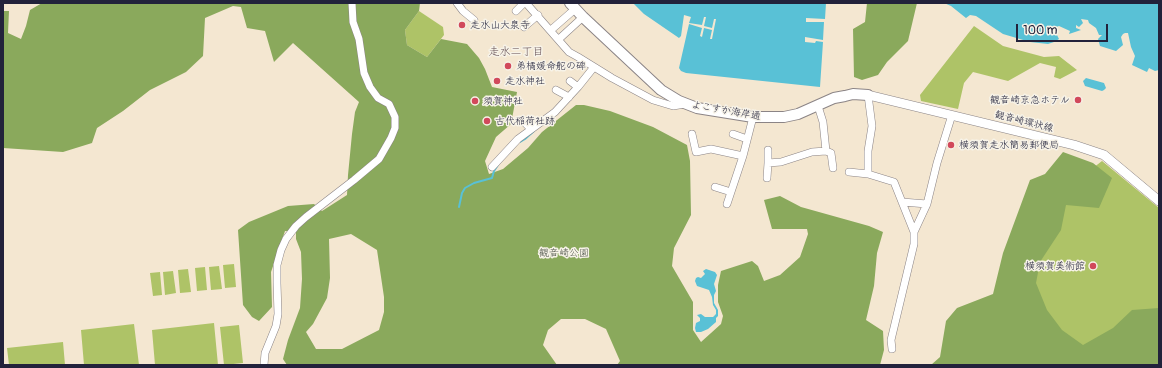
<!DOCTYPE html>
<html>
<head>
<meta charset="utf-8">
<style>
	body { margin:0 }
	#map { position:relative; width:1162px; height:368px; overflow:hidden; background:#f4e7d1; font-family:Pangolin,sans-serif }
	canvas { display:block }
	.frame { position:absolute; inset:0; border:4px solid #22223b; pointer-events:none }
	.scale { position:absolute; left:1016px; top:24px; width:92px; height:18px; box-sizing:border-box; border:2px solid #22223b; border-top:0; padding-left:5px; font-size:12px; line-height:14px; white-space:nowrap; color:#22223b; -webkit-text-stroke:3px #f7f3e8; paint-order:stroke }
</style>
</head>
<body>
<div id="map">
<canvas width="1162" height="368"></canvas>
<div class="frame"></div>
<div class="scale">100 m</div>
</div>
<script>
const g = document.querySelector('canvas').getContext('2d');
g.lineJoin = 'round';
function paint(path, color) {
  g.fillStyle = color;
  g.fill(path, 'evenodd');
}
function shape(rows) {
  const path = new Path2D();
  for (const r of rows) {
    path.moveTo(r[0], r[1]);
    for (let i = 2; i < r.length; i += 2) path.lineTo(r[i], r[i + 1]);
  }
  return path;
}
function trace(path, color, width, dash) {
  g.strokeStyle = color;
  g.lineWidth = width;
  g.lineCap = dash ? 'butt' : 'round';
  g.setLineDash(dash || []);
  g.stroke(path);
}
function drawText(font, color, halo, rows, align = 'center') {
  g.font = font + ' Pangolin,"Klee One",sans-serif';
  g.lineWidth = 3;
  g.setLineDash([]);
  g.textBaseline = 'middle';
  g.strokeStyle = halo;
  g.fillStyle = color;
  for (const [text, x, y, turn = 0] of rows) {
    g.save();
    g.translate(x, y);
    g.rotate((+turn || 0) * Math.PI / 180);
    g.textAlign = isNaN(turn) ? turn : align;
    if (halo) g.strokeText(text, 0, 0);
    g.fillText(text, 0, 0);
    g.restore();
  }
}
const green = shape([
	[419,11,443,27,444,35,427,57,407,45,405,30],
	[974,26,1003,46,1044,57,1059,56,1077,70,1060,79,1054,77,1056,67,1040,63,1008,81,973,72,964,83,958,109,921,101,920,95],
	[1102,161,1159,208,1159,365,951,365,1004,313,1062,192],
	[234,264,236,287,225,288,223,265],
	[219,266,222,289,211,290,209,267],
	[205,267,207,290,197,291,195,268],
	[188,269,191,292,180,293,178,270],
	[173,271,176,293,165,295,163,272],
	[160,272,162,295,153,296,150,273],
	[214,323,218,365,155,365,152,330],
	[134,324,139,365,84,365,81,330],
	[239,325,243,363,224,365,220,327],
	[63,342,65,365,9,365,7,348]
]);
const forest = shape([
	[42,3,420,3,419,11,405,30,407,45,427,57,441,39,467,44,479,58,485,69,492,87,517,92,511,124,496,137,485,161,489,174,503,169,528,148,542,132,576,105,584,105,610,111,653,127,687,145,690,161,691,215,674,248,672,266,693,302,693,330,701,342,721,324,723,316,718,302,718,285,721,271,752,261,758,266,764,281,780,275,800,257,808,234,807,229,772,229,764,200,780,196,801,207,869,226,883,232,877,253,874,286,866,320,883,331,884,350,880,365,617,365,620,361,606,329,585,319,561,319,548,330,543,345,557,365,287,365,283,359,288,340,300,308,302,279,301,252,296,239,296,231,285,231,271,272,272,307,259,321,252,317,243,305,238,230,249,222,288,206,314,204,322,211,347,195,348,175,352,134,355,112,359,102,293,43,274,62,265,31,247,28,241,7,233,6,205,18,203,56,186,72,150,90,123,111,97,128,92,143,63,152,3,148,3,11,9,11,8,33,21,39,26,26,30,10],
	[351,234,377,250,384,297,384,312,379,330,342,349,316,349,306,332,313,324,327,298,330,278,329,239],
	[867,3,917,3,908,41,887,62,878,75,862,80,854,77,853,29,865,22],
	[1063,152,1093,163,1112,178,1099,208,1066,205,1061,230,1040,262,1036,283,1047,310,1062,330,1083,345,1113,328,1132,310,1159,308,1159,365,931,365,940,357,946,321,957,308,993,294,1003,253,1030,180,1045,174]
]);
const water = shape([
	[633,3,826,3,825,19,806,18,806,22,824,22,823,40,805,37,805,42,815,43,816,41,823,42,820,87,686,73,681,71,679,68,689,24,702,28,700,36,702,37,704,28,712,30,710,39,712,39,716,19,714,19,712,28,704,26,706,17,704,17,702,25,689,23,691,17,684,15,681,36,679,38,644,14],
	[944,3,1159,3,1159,70,1155,71,1149,68,1147,72,1132,65,1135,56,1131,47,1128,33,1125,33,1123,34,1121,37,1123,45,1116,51,1100,46,1098,39,1102,35,1099,35,1096,28,1089,23,1088,20,1081,19,1083,23,1079,27,1076,25,1076,28,1081,30,1069,34,1070,31,1059,26,1056,27,1056,31,1053,34,1054,35,1057,35,1059,39,1054,42,1048,44,1030,42,1003,34,976,16,970,15,966,18,951,6],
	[1086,78,1104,83,1106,88,1104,90,1102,91,1085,86,1083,81],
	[706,269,715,272,717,275,714,284,716,291,714,295,714,303,718,310,718,316,716,318,716,322,708,329,701,332,696,332,695,328,696,323,700,321,700,318,697,315,701,314,705,317,713,317,716,314,716,310,713,305,712,297,709,290,697,286,695,281,696,278,698,277,701,278,705,274,703,271]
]);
const stream = shape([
	[520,142,525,139,534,131],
	[459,207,462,193,465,188,474,183,492,178,494,171,498,165]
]);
const minor = shape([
	[457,3,463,11,474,20],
	[526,3,569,52,578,57,612,78,653,100,673,106,685,104],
	[516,11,524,3],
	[524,27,538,15],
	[551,30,575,9],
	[559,39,583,17],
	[570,81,578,87],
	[556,90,569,97],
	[868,95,872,126,868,151,868,174,894,182,914,232],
	[523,121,531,129],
	[692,134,696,152,711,149,743,156],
	[733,134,747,139],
	[768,150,768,163,781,162,812,152,826,151,823,122,818,106],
	[826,151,831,153,833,168],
	[492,167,518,139,555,112,578,87,594,67],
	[849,172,868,174],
	[767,178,768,163],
	[715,187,731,192],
	[902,202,927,204],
	[727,204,743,156,753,117],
	[892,349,891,340,914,244,914,232,927,204,937,163,951,118],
	[264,365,265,353,276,326,278,314,277,283,277,265,281,250,286,239,296,226,306,217,354,180,379,159,391,138,395,128,395,117,389,104,378,98,370,87,364,73,359,39,353,22,352,3]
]);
const major = shape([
	[868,95,1074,145,1104,155,1159,201]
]);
const highway = shape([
	[570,3,583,17,661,90,679,101,697,108,753,117,784,117,798,114,834,98,845,96,853,94,868,95]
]);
const markers = [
	[462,25,4,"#d1495b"],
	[508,66,4,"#d1495b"],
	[497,81,4,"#d1495b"],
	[1078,100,4,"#d1495b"],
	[475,101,4,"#d1495b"],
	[487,121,4,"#d1495b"],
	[951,145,4,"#d1495b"],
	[1093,266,4,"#d1495b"]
];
const poiNames = [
	["走水山大泉寺",470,25],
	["弟橘媛命舵の碑",516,66],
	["走水神社",505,81],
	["観音崎京急ホテル",1070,100,"right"],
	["須賀神社",483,101],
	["古代稲荷社跡",495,121],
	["横須賀走水簡易郵便局",959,145],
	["横須賀美術館",1085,266,"right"]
];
const streetNames = [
	["よこすか海岸通",726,111,10],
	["観音崎環状線",1024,122,14]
];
const parkNames = [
	["観音崎公園",564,253]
];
const neighbourhoodNames = [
	["走水二丁目",516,52]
];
paint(green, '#aec367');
paint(forest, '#8aa95c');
paint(water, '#59c1d6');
trace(stream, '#59c1d6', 2);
trace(minor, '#8b8486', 8);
trace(major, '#8b8486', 10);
trace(highway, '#8b8486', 12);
trace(minor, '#fff', 7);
trace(major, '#fff', 9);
trace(highway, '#fff', 10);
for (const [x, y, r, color] of markers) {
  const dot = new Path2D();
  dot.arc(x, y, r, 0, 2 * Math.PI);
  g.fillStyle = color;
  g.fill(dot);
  trace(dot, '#f7f3e8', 1.5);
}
drawText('10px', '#22223b', '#f7f3e8', poiNames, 'left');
drawText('10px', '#22223b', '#f7f3e8', streetNames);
drawText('10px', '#4c5248', '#f7f3e8', parkNames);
drawText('11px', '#665055', '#f7f3e8', neighbourhoodNames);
</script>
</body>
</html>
